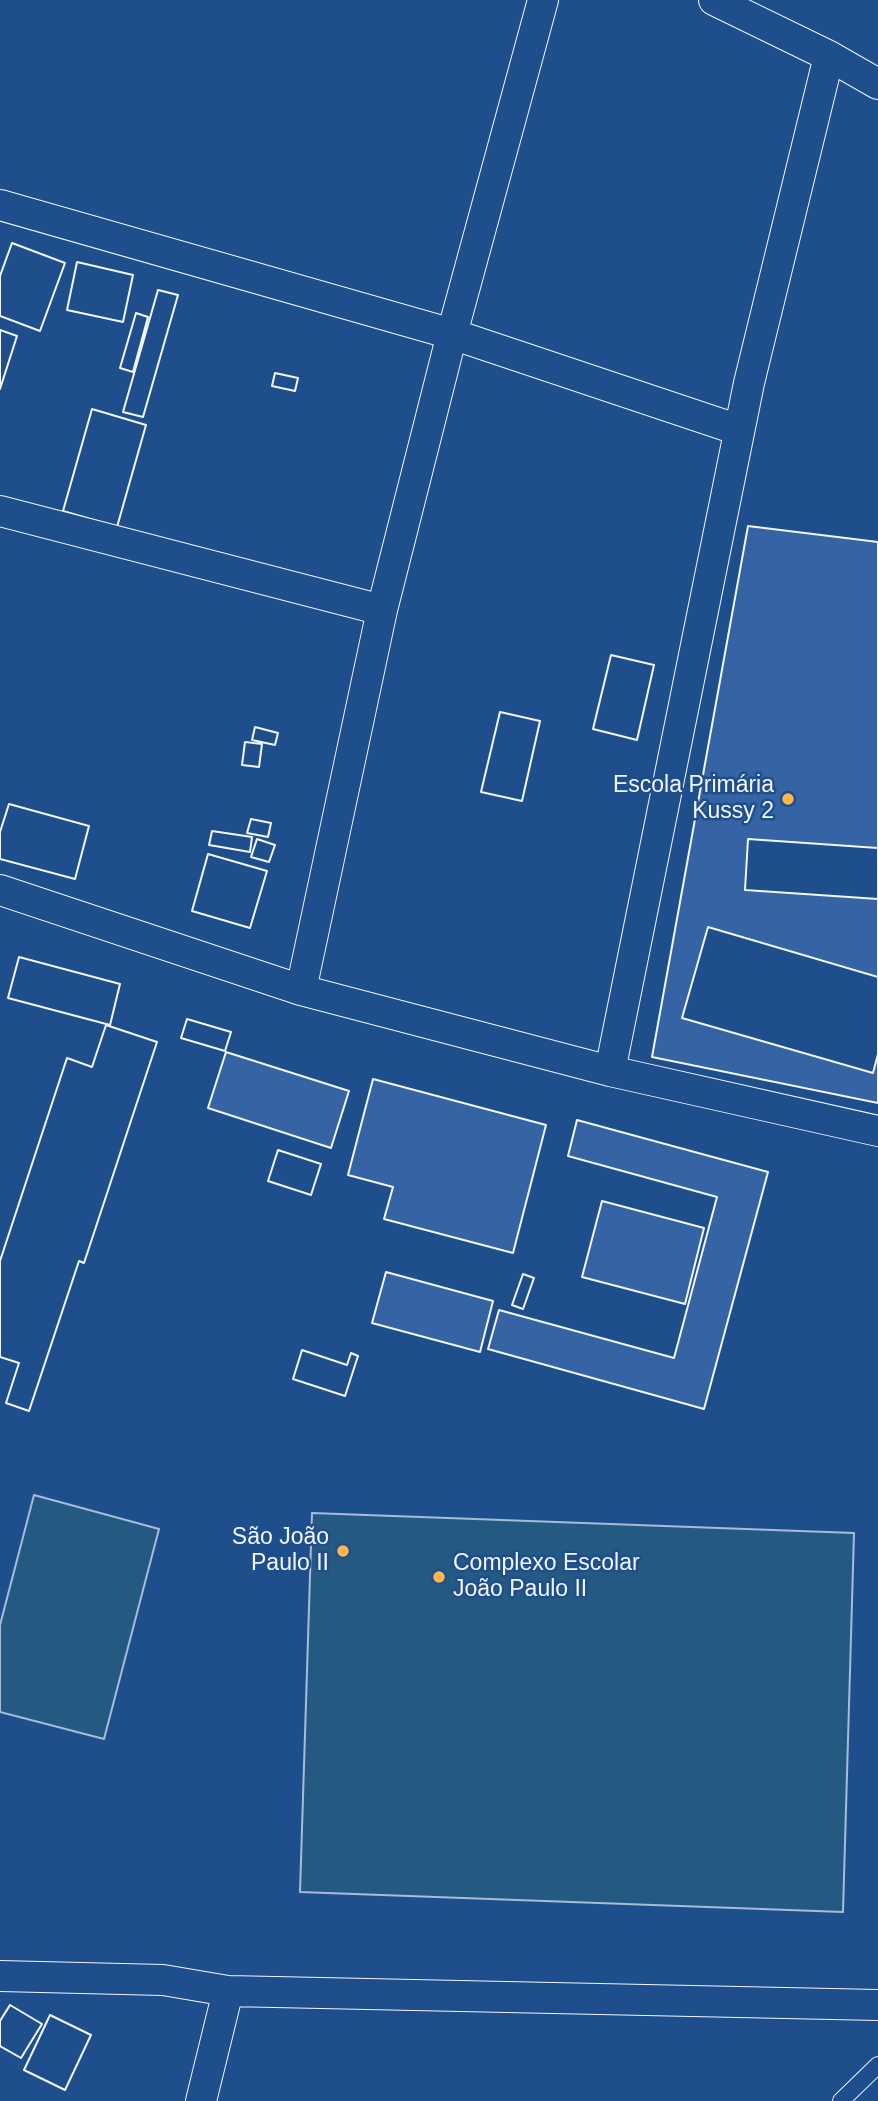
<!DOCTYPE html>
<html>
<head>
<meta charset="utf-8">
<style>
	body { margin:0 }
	canvas { display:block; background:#1f4e8c }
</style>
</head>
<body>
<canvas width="878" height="2101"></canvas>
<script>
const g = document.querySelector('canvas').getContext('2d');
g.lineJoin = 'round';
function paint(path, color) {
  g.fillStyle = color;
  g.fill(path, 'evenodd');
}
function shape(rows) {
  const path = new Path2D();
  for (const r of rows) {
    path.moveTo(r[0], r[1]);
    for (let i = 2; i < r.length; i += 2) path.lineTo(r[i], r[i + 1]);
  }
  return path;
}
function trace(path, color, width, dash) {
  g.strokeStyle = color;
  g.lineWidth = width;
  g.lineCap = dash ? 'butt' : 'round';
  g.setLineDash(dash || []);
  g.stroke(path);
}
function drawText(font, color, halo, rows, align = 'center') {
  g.font = font + ' Helvetica,sans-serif';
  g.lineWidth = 5;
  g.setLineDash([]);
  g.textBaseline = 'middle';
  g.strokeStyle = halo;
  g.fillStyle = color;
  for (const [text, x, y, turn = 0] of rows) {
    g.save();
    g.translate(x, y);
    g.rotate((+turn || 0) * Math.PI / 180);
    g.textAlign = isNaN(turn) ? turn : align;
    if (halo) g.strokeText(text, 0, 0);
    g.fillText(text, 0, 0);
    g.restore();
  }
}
const green = shape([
	[34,1495,159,1529,104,1739,0,1712,0,1625,34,1495],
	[312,1513,854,1533,843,1912,300,1892,312,1513]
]);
const building = shape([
	[12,243,65,263,40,331,0,316,0,276,12,243],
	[12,243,65,263,40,331,0,316,0,276,12,243],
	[77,262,133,275,123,322,67,310,77,262],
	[77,262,133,275,123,322,67,310,77,262],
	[158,290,178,295,143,417,123,412,158,290],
	[158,290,178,295,143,417,123,412,158,290],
	[136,313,148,317,133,372,120,368,136,313],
	[136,313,148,317,133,372,120,368,136,313],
	[0,330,17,336,0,389,0,330],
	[0,330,17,336,0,389,0,330],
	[275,373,298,378,295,391,272,386,275,373],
	[275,373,298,378,295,391,272,386,275,373],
	[92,409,146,425,117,527,63,511,92,409],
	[92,409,146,425,117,527,63,511,92,409],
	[748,526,878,542,878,1103,652,1057,748,526],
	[611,655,654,665,637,740,593,729,611,655],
	[611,655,654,665,637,740,593,729,611,655],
	[500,712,540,721,522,801,481,792,500,712],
	[500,712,540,721,522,801,481,792,500,712],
	[255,727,278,733,275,745,252,740,255,727],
	[255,727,278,733,275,745,252,740,255,727],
	[245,742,262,744,259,767,242,765,245,742],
	[245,742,262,744,259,767,242,765,245,742],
	[9,804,89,826,75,879,0,859,0,832,9,804],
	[9,804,89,826,75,879,0,859,0,832,9,804],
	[251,819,271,823,268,837,247,833,251,819],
	[251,819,271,823,268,837,247,833,251,819],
	[212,831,252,837,250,852,209,845,212,831],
	[212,831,252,837,250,852,209,845,212,831],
	[257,839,275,845,269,862,251,857,257,839],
	[257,839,275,845,269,862,251,857,257,839],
	[748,839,878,848,878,899,745,890,748,839],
	[208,854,267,871,250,928,192,911,208,854],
	[208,854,267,871,250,928,192,911,208,854],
	[708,927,878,977,878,1054,873,1073,682,1018,708,927],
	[19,957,120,984,110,1025,8,998,19,957],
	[19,957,120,984,110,1025,8,998,19,957],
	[187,1019,231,1032,225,1051,181,1038,187,1019],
	[187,1019,231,1032,225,1051,181,1038,187,1019],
	[106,1025,157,1042,84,1263,79,1261,29,1411,6,1403,19,1363,0,1357,0,1261,67,1058,92,1067,106,1025],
	[106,1025,157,1042,84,1263,79,1261,29,1411,6,1403,19,1363,0,1357,0,1261,67,1058,92,1067,106,1025],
	[226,1052,349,1091,331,1148,208,1108,226,1052],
	[373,1079,546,1125,513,1253,384,1219,393,1187,348,1175,373,1079],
	[577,1120,768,1172,704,1409,488,1349,499,1310,674,1358,717,1197,568,1156,577,1120],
	[278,1150,321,1164,311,1195,268,1181,278,1150],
	[278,1150,321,1164,311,1195,268,1181,278,1150],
	[602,1201,704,1228,685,1304,582,1277,602,1201],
	[386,1272,493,1301,480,1352,372,1323,386,1272],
	[523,1274,534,1278,523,1309,512,1305,523,1274],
	[523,1274,534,1278,523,1309,512,1305,523,1274],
	[302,1350,347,1365,351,1353,358,1356,345,1396,293,1379,302,1350],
	[302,1350,347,1365,351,1353,358,1356,345,1396,293,1379,302,1350],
	[10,2005,42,2024,21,2058,0,2046,0,2021,10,2005],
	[10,2005,42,2024,21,2058,0,2046,0,2021,10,2005],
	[50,2015,91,2035,65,2090,24,2070,50,2015],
	[50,2015,91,2035,65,2090,24,2070,50,2015]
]);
const service = shape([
	[841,2101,878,2065]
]);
const minor = shape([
	[714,0,829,56,878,84],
	[0,205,452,334,739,430],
	[0,511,382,610],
	[0,890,301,990,610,1071,878,1131],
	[301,990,382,610,452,334,543,0],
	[610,1071,749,383,829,56],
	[0,1976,163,1980,228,1991,878,2005],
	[201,2101,228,1991]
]);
const markers = [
	[788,799,7,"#ffb74d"],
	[343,1551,7,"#ffb74d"],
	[439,1577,7,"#ffb74d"]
];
const poiNames = [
	["Escola Primária",774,786],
	["Kussy 2",774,812],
	["São João",329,1538],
	["Paulo II",329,1564],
	["Complexo Escolar",453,1564,"left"],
	["João Paulo II",453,1590,"left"]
];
paint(green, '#245a82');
trace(green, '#a8bbd7', 2);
paint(building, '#3563a3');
trace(building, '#f2f6ff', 2);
trace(service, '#f2f6ff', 18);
trace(minor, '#f2f6ff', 32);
trace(service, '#1f4e8c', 16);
trace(minor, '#1f4e8c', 30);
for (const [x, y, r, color] of markers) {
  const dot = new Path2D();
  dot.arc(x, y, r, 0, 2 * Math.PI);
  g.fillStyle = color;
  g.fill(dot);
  trace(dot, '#1f4e8c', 2.5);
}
drawText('23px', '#f2f6ff', '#1f4e8c', poiNames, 'right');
</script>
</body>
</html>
